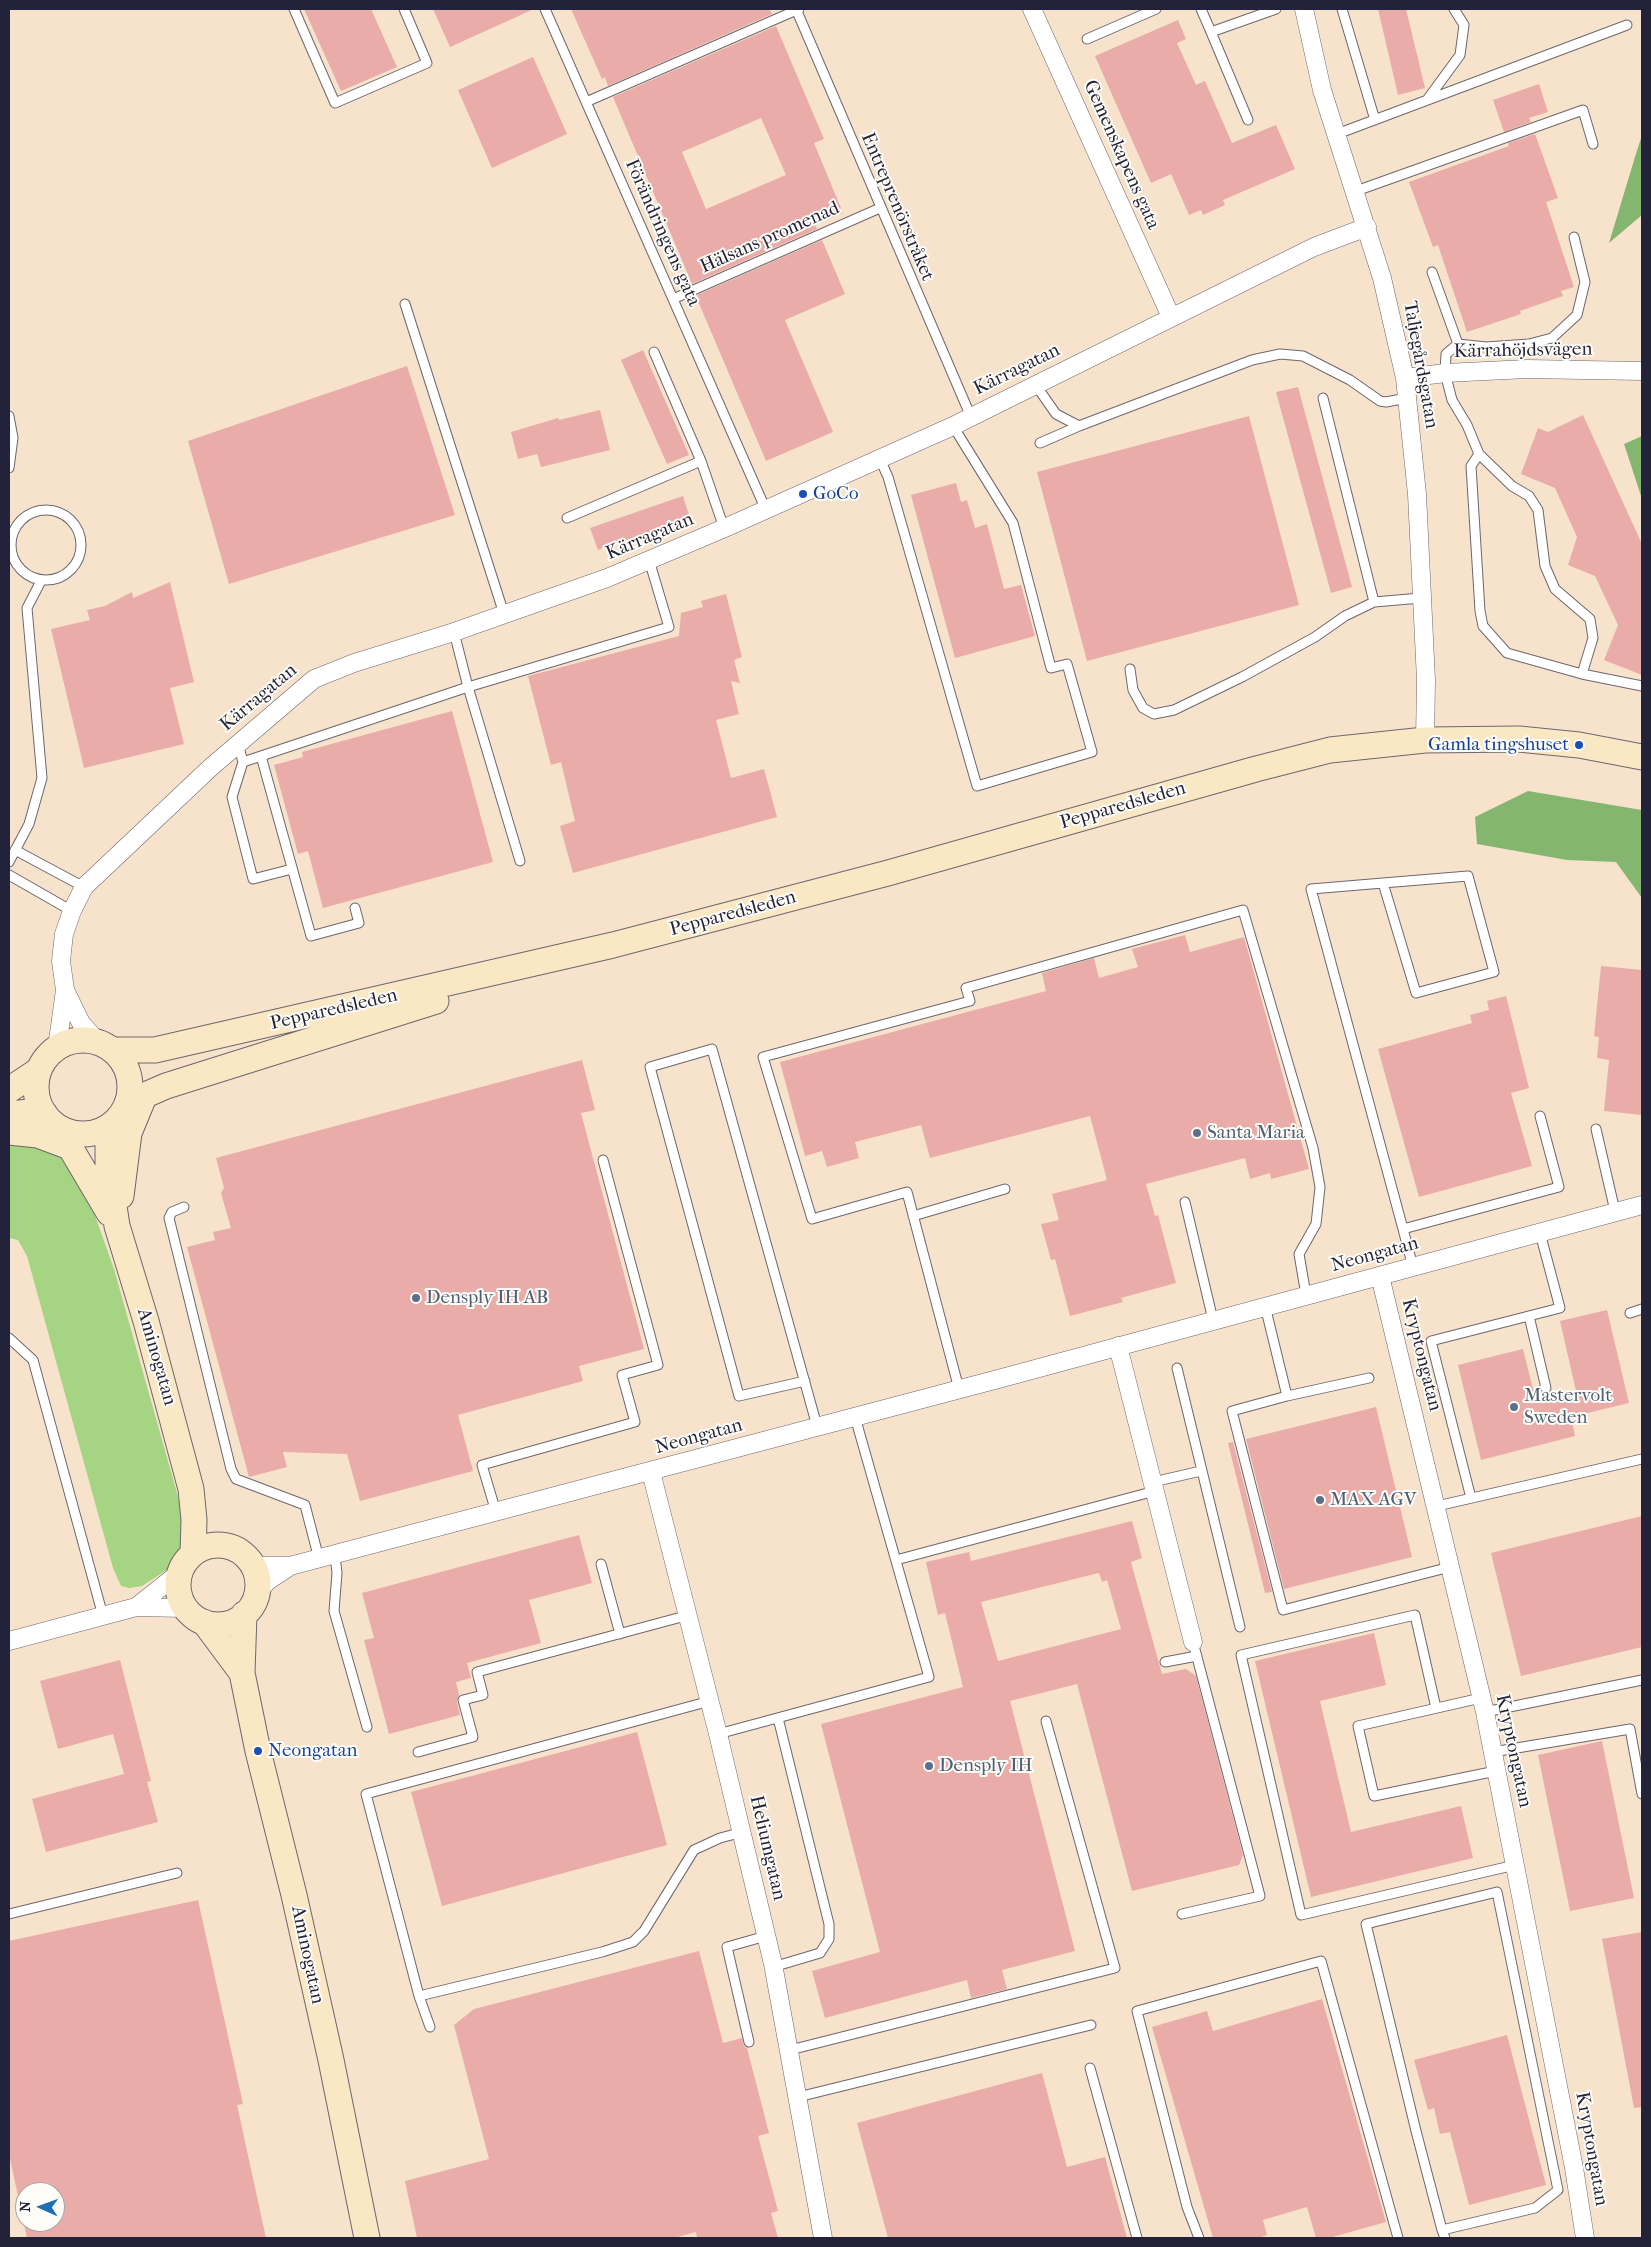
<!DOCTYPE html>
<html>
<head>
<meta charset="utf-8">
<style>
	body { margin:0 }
	#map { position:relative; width:1651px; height:2247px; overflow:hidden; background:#f7e3cc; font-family:"IM FELL French Canon",serif }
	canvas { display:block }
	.frame { position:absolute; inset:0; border:10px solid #22223b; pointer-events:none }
	.north { position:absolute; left:15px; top:2182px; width:50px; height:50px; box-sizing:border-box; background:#fdfcf7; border:1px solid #a5a5ac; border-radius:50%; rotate:272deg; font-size:14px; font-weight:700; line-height:20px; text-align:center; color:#22223b }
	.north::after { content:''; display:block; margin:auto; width:18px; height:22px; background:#1f6fb2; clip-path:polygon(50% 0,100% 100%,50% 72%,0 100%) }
</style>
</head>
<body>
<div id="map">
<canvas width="1651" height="2247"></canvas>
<div class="frame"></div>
<div class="north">N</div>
</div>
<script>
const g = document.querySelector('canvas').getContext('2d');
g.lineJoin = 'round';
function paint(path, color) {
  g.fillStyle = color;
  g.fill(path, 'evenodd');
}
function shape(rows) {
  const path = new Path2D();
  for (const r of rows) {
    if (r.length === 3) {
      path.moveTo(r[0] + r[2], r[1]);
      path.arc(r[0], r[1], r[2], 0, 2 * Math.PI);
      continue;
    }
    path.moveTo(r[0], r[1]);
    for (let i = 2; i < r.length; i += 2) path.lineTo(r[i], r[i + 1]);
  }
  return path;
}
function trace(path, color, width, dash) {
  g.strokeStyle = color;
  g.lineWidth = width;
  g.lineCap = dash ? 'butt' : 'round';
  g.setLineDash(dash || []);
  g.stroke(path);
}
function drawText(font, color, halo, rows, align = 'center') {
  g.font = font + ' "IM FELL French Canon",serif';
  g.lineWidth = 4;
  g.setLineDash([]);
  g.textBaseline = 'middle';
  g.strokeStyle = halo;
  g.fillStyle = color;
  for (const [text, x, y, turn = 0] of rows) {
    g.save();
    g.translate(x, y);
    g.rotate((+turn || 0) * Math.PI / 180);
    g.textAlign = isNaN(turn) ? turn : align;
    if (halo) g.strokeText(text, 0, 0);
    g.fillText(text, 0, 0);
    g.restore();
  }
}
const green = shape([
	[22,1144,30,1144,57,1154,69,1166,93,1210,114,1269,182,1511,182,1548,170,1568,142,1586,129,1588,121,1586,113,1568,27,1256,18,1240,9,1238,9,1145]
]);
const forest = shape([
	[1642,135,1642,215,1609,243,1635,157],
	[1642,436,1642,499,1624,444],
	[1528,791,1642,810,1642,898,1616,862,1567,860,1477,844,1475,817]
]);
const building = shape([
	[304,9,371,9,397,67,341,91],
	[433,9,534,9,450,47],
	[571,9,769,9,772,14,608,86,605,77,602,79],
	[1378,9,1406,9,1425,88,1398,95],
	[1178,20,1186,39,1177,43,1196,85,1205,81,1232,143,1276,125,1295,169,1223,200,1225,205,1203,215,1201,210,1189,215,1171,174,1151,183,1095,56],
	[776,26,824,139,814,143,843,213,815,225,817,229,692,284,613,97],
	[761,118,786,175,706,209,682,152],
	[533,57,567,134,492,168,458,90],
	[1539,84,1548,112,1529,118,1531,122,1504,132,1493,100],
	[1535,134,1558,198,1546,202,1574,287,1561,291,1563,296,1520,311,1521,314,1467,332,1438,245,1433,247,1409,182,1509,146,1508,143],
	[822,240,845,294,785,320,833,432,766,461,698,301,700,300,697,295],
	[643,350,689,455,667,464,621,360],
	[407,366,455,515,229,584,188,441],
	[1298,387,1352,587,1331,593,1276,392],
	[600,410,610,450,541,467,537,454,518,459,511,432,558,418,559,420],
	[1583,415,1642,544,1642,675,1604,660,1618,625,1595,576,1568,565,1577,537,1555,488,1521,474,1538,428,1548,432],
	[1249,416,1299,605,1087,661,1037,472],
	[956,483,961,502,967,500,975,528,987,524,1004,589,1021,585,1035,636,955,658,911,495],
	[683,496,690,518,598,550,590,528],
	[170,582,194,682,170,688,184,744,84,768,51,629,90,620,87,610,105,606,132,592,133,598],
	[726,594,742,657,734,660,740,683,731,681,739,714,716,720,731,778,764,769,777,817,573,873,560,826,575,821,561,762,551,765,528,676,679,636,681,613,703,607,701,601],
	[452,711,493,862,323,908,308,851,298,854,274,765,303,757,302,752],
	[1185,935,1190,952,1244,937,1309,1169,1271,1179,1270,1173,1250,1179,1245,1158,1146,1184,1155,1216,1158,1215,1176,1283,1121,1298,1123,1302,1070,1316,1055,1259,1051,1260,1041,1224,1059,1220,1052,1194,1107,1180,1090,1116,930,1158,921,1125,855,1142,859,1158,827,1167,822,1151,805,1156,780,1062,1046,991,1042,973,1094,958,1099,978,1138,967,1132,949],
	[1601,966,1642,970,1642,1115,1604,1111,1609,1060,1597,1058,1599,1037,1594,1036],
	[1506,996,1529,1088,1511,1093,1532,1166,1419,1197,1378,1049,1472,1023,1470,1015,1489,1010,1487,1001],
	[582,1060,595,1110,581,1113,644,1349,579,1366,583,1381,458,1415,473,1471,360,1501,347,1454,283,1452,287,1467,249,1477,187,1247,215,1240,213,1232,231,1228,221,1193,224,1188,216,1158],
	[1607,1310,1629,1403,1571,1417,1575,1436,1481,1460,1458,1365,1523,1349,1536,1401,1576,1391,1560,1321],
	[1376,1407,1412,1557,1284,1589,1246,1439],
	[1233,1442,1272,1592,1265,1593,1228,1443],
	[1642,1516,1642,1647,1521,1676,1491,1553],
	[1132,1521,1142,1558,1131,1562,1162,1674,1186,1669,1196,1676,1243,1855,1239,1865,1132,1891,1077,1684,1010,1701,1075,1951,1002,1970,1007,1989,971,1998,967,1980,825,2018,812,1971,880,1952,821,1724,963,1687,945,1613,938,1615,926,1562,969,1552,971,1561],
	[1099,1573,1102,1582,1107,1580,1121,1629,998,1661,981,1602],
	[579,1535,592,1583,529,1600,541,1643,467,1663,471,1678,456,1682,459,1695,457,1702,460,1715,389,1734,364,1640,374,1638,362,1593],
	[1374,1633,1386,1685,1320,1701,1351,1832,1461,1806,1473,1858,1311,1897,1255,1661],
	[120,1660,151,1781,147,1782,158,1822,46,1852,32,1799,124,1774,113,1734,58,1749,40,1681],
	[637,1732,667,1845,442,1906,411,1792],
	[1602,1741,1634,1898,1570,1911,1538,1755],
	[198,1900,243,2104,237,2105,266,2238,27,2238,9,2154,9,1941],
	[25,2192,55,2192,55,2222,25,2222],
	[1642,1932,1642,2107,1634,2108,1602,1939],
	[699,1951,723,2043,742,2038,744,2046,747,2048,769,2133,758,2136,778,2211,771,2213,778,2238,697,2238,696,2232,674,2238,417,2238,405,2181,489,2159,454,2025,474,2009],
	[1322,1999,1386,2222,1329,2238,1316,2238,1307,2207,1263,2220,1267,2235,1258,2238,1213,2238,1152,2027,1207,2011,1213,2031],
	[1507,2035,1546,2185,1469,2205,1450,2132,1440,2134,1434,2108,1428,2110,1414,2060],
	[1042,2073,1067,2167,1105,2157,1127,2238,888,2238,857,2123]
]);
const lane = shape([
	[294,9,335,103,427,63,404,9],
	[545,9,766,510],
	[796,9,971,417],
	[1201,9,1211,32],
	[1342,9,1375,120],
	[1087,39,1156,9],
	[1427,100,1460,55,1464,25,1454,9],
	[586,102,799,9],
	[1248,120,1211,32,1276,9],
	[1337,134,1627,25],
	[1356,191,1583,110,1593,144],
	[1574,237,1585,282,1577,315,1552,338,1529,344,1486,347,1458,344,1446,354,1445,373,1452,400,1467,425,1479,454,1512,486,1529,496,1538,510,1545,566,1555,589,1590,619,1593,638,1582,674,1642,686],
	[1432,272,1458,344],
	[673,299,880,208],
	[405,304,504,614],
	[654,352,701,461],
	[1035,384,1056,414,1079,426],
	[1323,398,1374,602],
	[9,416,13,438,9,468],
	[1040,443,1079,426,1252,360,1280,354,1303,356,1350,380,1380,401,1386,402,1407,398],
	[1479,454,1471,466,1480,611,1483,626,1507,653,1582,674],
	[880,459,888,477,977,786,1092,752,1067,664,1051,668,1013,523,953,426],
	[46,545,35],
	[567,518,701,461,724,528],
	[1130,669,1133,690,1143,708,1154,714,1174,710,1242,677,1315,637,1345,616,1374,602,1421,598],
	[238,744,243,762,468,687,454,632],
	[261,756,311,936,359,923,355,908],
	[243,762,232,797,253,879,292,869],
	[15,850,84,887],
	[520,861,468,687,669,627,649,560],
	[9,862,29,824,42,778,27,608,41,581],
	[9,875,72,911],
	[1383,883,1416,993,1494,972,1468,876,1383,883,1311,889,1403,1229],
	[1596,1129,1615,1211],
	[1185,1202,1213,1320],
	[184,1207,172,1212,169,1218,231,1469,236,1479,305,1505,319,1559],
	[913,1216,1005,1189],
	[1413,1267,1403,1229,1559,1187,1540,1116],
	[1265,1306,1287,1396,1232,1411,1283,1610,1450,1567],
	[1630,1313,1642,1309],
	[1529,1316,1546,1388],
	[9,1338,33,1360,103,1616],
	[1177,1368,1240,1627],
	[805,1381,739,1396,650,1067,712,1049,817,1426],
	[959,1389,907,1192,812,1219,763,1057,970,1001,966,988,1243,910,1313,1148,1320,1187,1316,1224,1299,1254,1306,1295],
	[1287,1396,1369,1378],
	[1153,1482,1201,1471],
	[1471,1498,1431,1341,1560,1308,1540,1233],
	[1437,1506,1642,1459],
	[496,1512,482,1465,635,1422,622,1375,658,1365,603,1160],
	[335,1555,337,1573,334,1611,367,1727],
	[896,1560,1155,1491],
	[601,1564,620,1634],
	[1165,1662,1197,1656],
	[1481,1698,1358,1726,1374,1796,1496,1771],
	[710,1701,366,1794,419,1996,602,1952,633,1942,644,1931,694,1850,720,1838,743,1832],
	[1436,1708,1415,1615,1241,1655,1301,1915,1515,1865],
	[1485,1712,1642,1680],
	[718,1734,929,1677,855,1417],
	[418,1752,473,1737,463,1700,483,1695,477,1672,689,1615],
	[1493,1752,1630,1729,1642,1794],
	[9,1914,177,1873],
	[1182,1914,1260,1896,1193,1642],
	[773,1967,820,1953,829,1939,829,1924,778,1718],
	[419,1996,430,2027],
	[749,2042,727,1947,766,1936],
	[790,2050,1115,1968,1046,1721],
	[1090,2068,1137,2238],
	[798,2097,1091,2025],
	[1442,2230,1535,2208,1558,2190,1497,1892,1366,1924,1416,2131,1442,2230,1445,2238],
	[1199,2238,1187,2207,1137,2011,1321,1961,1398,2238]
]);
const street = shape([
	[1032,9,1171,317],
	[1304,9,1322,90,1382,278,1405,378,1417,494,1426,680,1425,740],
	[1405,378,1445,373,1527,369,1642,371],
	[65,990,81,1023,98,1042],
	[57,1048,65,990,61,961,64,934,72,911,84,887,210,768,314,679,354,663,454,632,607,578,727,527,953,426,1314,247,1367,227],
	[1380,1276,1485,1712,1574,2168,1585,2238],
	[1118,1346,1193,1642],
	[651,1472,718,1734,773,1964,823,2238],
	[250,1563,262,1566,290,1566,1002,1378,1642,1205],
	[256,1593,269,1580,289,1567],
	[136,1607,179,1573],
	[9,1641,136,1607,185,1608]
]);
const secondary = shape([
	[83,1087,47],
	[113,1050,155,1050,613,945,888,873,1256,769,1330,750,1425,740,1519,739,1579,745,1642,757],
	[9,1090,39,1070],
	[127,1103,166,1086,436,1001],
	[9,1114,30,1112,45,1114],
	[52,1123,70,1147,109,1213],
	[108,1127,108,1166,117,1226,146,1321,191,1489,194,1520,193,1554],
	[9,1132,38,1135,70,1147],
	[121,1196,129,1133,143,1099],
	[218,1585,40],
	[244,1614,242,1673,258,1751,294,1895,331,2060,367,2238],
	[204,1622,242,1673]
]);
const markers = [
	[803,494,5,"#1a4fb4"],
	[1579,745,5,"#1a4fb4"],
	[1197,1133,5,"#5c6f8a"],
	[416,1298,5,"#5c6f8a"],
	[1514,1407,5,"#5c6f8a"],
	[1320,1500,5,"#5c6f8a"],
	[258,1751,5,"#1a4fb4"],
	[929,1766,5,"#5c6f8a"]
];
const streetNames = [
	["Gemenskapens gata",1121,155,66],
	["Entreprenörstråket",897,207,67],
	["Förändringens gata",662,233,66],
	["Hälsans promenad",770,238,-24],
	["Kärrahöjdsvägen",1523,351,-1],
	["Taljegårdsgatan",1420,365,80],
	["Kärragatan",1017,370,-26],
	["Kärragatan",650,537,-23],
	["Kärragatan",259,698,-40],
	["Pepparedsleden",1123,806,-16],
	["Pepparedsleden",733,914,-15],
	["Pepparedsleden",334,1010,-13],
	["Neongatan",1375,1255,-15],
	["Kryptongatan",1421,1355,76],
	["Aminogatan",156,1357,74],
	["Neongatan",699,1437,-15],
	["Kryptongatan",1513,1751,78],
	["Heliumgatan",767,1848,77],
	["Aminogatan",307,1955,78],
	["Kryptongatan",1591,2149,80]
];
const transitNames = [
	["GoCo",813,494],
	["Gamla tingshuset",1569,745,"right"],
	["Neongatan",268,1751]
];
const serviceNames = [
	["Santa Maria",1207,1133],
	["Densply IH AB",426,1298],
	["Mastervolt",1524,1396],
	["Sweden",1524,1418],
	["MAX AGV",1330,1500],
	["Densply IH",939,1766]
];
paint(green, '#a5d482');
paint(forest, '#84b670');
paint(building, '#e9aca9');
trace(lane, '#6d666e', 11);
trace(street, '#6d666e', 19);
trace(secondary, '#6d666e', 27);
trace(lane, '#fff', 9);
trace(street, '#fff', 18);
trace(secondary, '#fae7c3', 25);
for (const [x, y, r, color] of markers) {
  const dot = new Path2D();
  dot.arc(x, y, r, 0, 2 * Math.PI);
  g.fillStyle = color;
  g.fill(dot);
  trace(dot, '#fdfcf7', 2);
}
drawText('19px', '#22223b', '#fdfcf7', streetNames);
drawText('19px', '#164399', '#fdfcf7', transitNames, 'left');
drawText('19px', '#4e5e75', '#fdfcf7', serviceNames, 'left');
</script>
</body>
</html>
